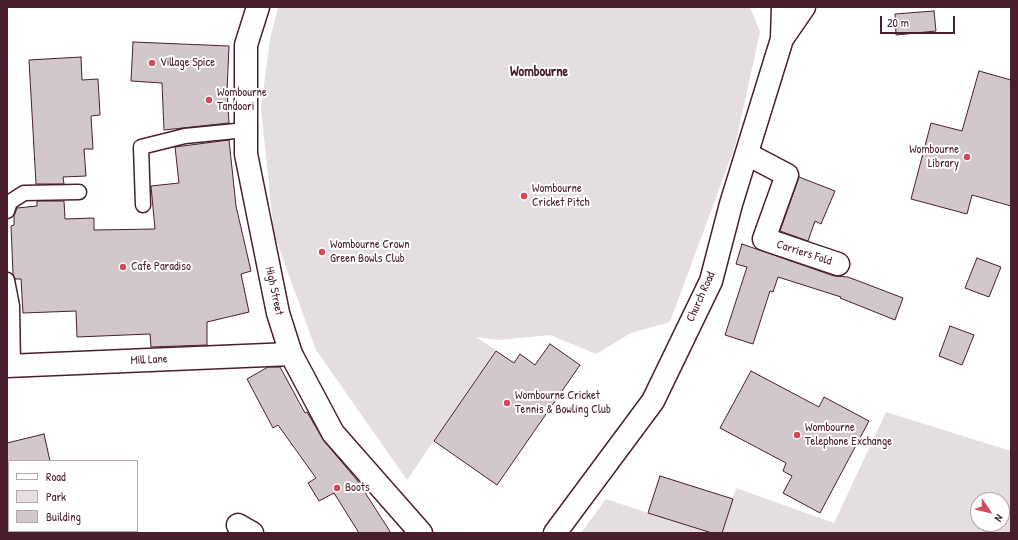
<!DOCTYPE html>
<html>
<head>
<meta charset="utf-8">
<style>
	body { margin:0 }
	#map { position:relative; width:1018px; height:540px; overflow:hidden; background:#fff; font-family:"Patrick Hand",sans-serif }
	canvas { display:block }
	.frame { position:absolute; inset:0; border:8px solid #4a1f2b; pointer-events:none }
	.legend { position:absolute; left:8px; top:460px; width:130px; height:72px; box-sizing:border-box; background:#fff; border:1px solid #b7a5aa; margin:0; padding:5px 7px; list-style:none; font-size:12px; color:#4a1f2b }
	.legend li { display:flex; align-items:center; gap:8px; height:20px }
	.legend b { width:20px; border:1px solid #b7a5aa }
	.north { position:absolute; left:970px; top:492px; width:40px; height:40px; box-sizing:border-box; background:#fff; border:1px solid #b7a5aa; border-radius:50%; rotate:125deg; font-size:11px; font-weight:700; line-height:16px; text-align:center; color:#4a1f2b }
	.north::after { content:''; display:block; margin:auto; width:14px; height:18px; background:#d1495b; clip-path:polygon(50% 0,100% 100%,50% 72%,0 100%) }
	.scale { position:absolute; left:880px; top:16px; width:75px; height:18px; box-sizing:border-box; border:2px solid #4a1f2b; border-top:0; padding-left:5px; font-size:12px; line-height:14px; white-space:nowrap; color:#4a1f2b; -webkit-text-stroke:3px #fff; paint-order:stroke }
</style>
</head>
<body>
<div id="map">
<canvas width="1018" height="540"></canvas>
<div class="frame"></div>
<ul class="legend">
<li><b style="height:5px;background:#fff"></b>Road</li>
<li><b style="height:11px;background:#e5dee0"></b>Park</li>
<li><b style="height:11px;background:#d2c7cb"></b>Building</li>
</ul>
<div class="north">N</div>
<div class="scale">20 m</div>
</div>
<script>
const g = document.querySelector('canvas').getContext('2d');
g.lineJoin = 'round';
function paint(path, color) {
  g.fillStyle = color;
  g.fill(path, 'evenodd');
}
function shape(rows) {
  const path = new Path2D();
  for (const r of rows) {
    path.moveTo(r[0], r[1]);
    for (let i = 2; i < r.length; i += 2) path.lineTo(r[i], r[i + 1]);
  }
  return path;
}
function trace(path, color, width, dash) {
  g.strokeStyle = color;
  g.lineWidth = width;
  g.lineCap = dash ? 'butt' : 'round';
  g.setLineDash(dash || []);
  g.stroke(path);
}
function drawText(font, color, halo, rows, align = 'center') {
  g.font = font + ' "Patrick Hand",sans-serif';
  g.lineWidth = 4;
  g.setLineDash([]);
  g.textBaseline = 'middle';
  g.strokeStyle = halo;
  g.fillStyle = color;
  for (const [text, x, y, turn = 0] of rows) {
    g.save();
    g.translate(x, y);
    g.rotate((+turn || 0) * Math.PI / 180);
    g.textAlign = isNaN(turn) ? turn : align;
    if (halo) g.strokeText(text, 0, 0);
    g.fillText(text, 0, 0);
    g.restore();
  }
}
const green = shape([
	[278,7,750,7,760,32,735,146,670,322,631,333,596,354,550,335,498,340,476,337,496,350,407,480,316,350,274,234,261,108,270,39],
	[886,412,1011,451,1011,533,722,533,736,488,834,523],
	[978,500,1002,500,1002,524,978,524],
	[606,499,648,513,712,533,581,533]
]);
const building = shape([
	[934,11,936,31,896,35,895,14,934,11],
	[133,42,229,46,227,91,229,123,164,130,162,83,131,81,133,42],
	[81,57,82,80,98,79,100,115,91,116,93,149,84,149,86,176,63,177,64,184,36,184,29,60,81,57],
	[979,71,1011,80,1011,206,972,195,967,214,911,199,931,123,962,131,979,71],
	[229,140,236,206,251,271,241,274,249,312,207,322,207,345,151,347,150,334,77,337,76,311,23,313,21,279,15,279,13,274,11,226,14,225,14,216,17,208,37,206,37,201,64,201,65,219,94,218,94,230,155,229,151,186,179,183,175,147,229,140],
	[799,177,835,191,821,224,815,221,808,241,780,231,799,177],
	[742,244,834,276,848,277,903,298,895,320,840,298,841,297,778,277,773,292,770,291,753,344,725,335,747,267,736,264,742,244],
	[977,258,1001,267,989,297,965,288,977,258],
	[950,326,974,335,962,365,939,356,950,326],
	[550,344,580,365,497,485,434,441,496,351,514,363,520,354,535,365,550,344],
	[268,367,280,367,305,413,307,412,324,441,357,480,391,533,359,533,334,493,319,501,308,483,316,478,278,425,273,428,247,379,268,367],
	[751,371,819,407,824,397,869,421,820,513,783,493,792,476,783,471,786,463,720,428,751,371],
	[44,434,50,461,7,461,7,443,44,434],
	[660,476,733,499,722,533,712,533,648,513,660,476]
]);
const lane = shape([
	[143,205,141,147,185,136,246,130],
	[7,211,10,202,24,193,79,192],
	[7,280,12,306,13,366]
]);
const street = shape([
	[747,154,787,175,764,239,838,264],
	[7,366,291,354],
	[238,525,252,533]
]);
const secondary = shape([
	[258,7,246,45,246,154,278,313,291,354,333,433,421,533],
	[782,39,804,7],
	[555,533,653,401,711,281,731,204,782,39,783,7]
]);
const markers = [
	[152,63,4,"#d1495b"],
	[209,100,4,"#d1495b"],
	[967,157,4,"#d1495b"],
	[524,196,4,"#d1495b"],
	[322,252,4,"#d1495b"],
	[123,267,4,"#d1495b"],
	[507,403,4,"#d1495b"],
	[797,435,4,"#d1495b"],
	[337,488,4,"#d1495b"]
];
const poiNames = [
	["Village Spice",160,63],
	["Wombourne",217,93],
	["Tandoori",217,107],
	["Wombourne",959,150,"right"],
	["Library",959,164,"right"],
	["Wombourne",532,189],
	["Cricket Pitch",532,203],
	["Wombourne Crown",330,245],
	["Green Bowls Club",330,259],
	["Cafe Paradiso",131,267],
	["Wombourne Cricket",515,396],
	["Tennis & Bowling Club",515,410],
	["Wombourne",805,428],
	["Telephone Exchange",805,442],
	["Boots",345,488]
];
const streetNames = [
	["Carriers Fold",804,253,18],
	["High Street",274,291,78],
	["Church Road",701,297,-66],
	["Mill Lane",149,360,-3]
];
const quarterNames = [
	["Wombourne",539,72]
];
paint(green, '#e5dee0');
paint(building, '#d2c7cb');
trace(building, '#4a1f2b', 1);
trace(lane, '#4a1f2b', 17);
trace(street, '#4a1f2b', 25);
trace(secondary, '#4a1f2b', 25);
trace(lane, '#fff', 14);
trace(street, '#fff', 22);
trace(secondary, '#fff', 22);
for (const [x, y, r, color] of markers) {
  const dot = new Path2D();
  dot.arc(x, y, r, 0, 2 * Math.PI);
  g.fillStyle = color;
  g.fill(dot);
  trace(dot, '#fff', 1.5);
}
drawText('12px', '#4a1f2b', '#fff', poiNames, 'left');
drawText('12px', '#4a1f2b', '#fff', streetNames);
drawText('bold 14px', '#4a1f2b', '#fff', quarterNames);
</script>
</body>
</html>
